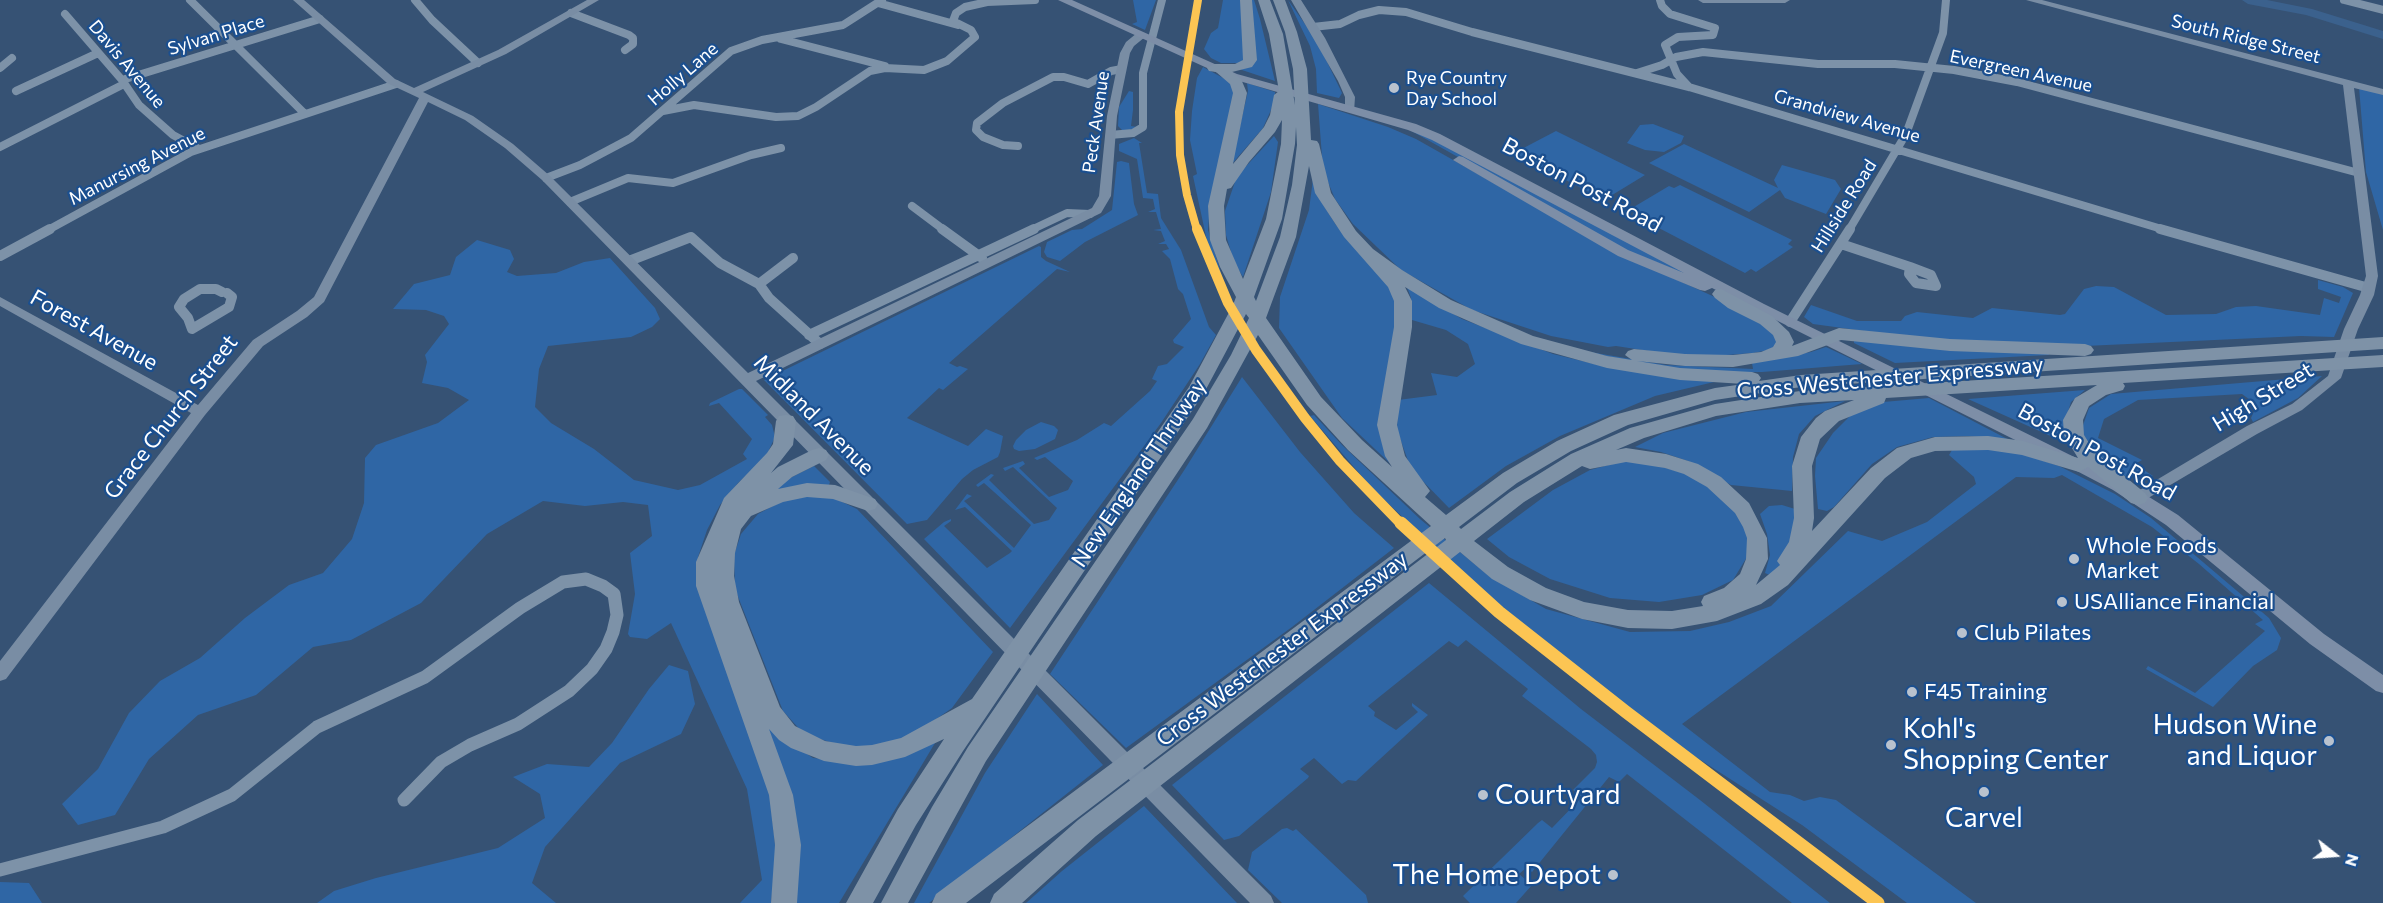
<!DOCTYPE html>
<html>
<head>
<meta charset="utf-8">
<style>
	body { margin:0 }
	#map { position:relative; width:2383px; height:903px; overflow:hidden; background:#365274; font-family:Commissioner,sans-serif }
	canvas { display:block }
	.north { position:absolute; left:2305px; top:825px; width:60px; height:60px; -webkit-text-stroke:4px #1b4f8f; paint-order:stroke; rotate:107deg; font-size:16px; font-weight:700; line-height:24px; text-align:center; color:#fff }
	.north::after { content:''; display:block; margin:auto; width:21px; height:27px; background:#fff; clip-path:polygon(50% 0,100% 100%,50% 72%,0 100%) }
</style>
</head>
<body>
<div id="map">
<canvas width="2383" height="903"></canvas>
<div class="north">N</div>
</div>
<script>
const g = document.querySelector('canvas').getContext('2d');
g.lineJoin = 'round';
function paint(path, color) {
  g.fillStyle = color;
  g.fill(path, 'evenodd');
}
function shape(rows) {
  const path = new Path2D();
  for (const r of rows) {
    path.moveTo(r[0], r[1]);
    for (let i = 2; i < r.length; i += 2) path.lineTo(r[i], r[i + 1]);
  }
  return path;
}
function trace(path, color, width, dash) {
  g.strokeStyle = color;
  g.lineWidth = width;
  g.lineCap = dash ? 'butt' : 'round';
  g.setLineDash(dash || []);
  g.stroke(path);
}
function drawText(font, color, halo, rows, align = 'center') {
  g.font = font + ' Commissioner,sans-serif';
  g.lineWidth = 4.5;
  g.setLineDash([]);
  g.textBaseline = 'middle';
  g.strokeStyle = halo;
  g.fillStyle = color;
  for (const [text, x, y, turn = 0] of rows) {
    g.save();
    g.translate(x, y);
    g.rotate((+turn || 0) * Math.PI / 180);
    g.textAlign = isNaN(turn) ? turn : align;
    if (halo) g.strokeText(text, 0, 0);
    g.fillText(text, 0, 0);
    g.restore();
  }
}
const green = shape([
	[1133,0,1156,0,1145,30,1132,24,1137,22],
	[1223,0,1242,0,1245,58,1240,63,1221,63,1211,58,1204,49,1211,33,1218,28],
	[1250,0,1254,0,1260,19,1275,81,1239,69,1245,68],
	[1288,0,1317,41,1342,93,1339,98,1317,93,1316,69,1310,46],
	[1203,67,1236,85,1210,205,1208,230,1224,283,1207,241,1193,176,1197,174,1190,140,1192,111,1197,78],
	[1247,83,1275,92,1275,101,1263,128,1231,165,1248,91],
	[2359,87,2383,94,2383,230,2366,172],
	[1129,91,1133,92,1133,110,1131,126,1137,127,1130,130,1122,130,1118,126,1119,107],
	[1318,104,1388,127,1416,139,1616,252,1752,314,1779,340,1774,349,1753,353,1714,356,1668,354,1616,346,1608,347,1551,336,1472,310,1401,270,1353,224,1335,199,1323,170],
	[1653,124,1684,136,1681,143,1664,152,1645,150,1627,143,1640,125],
	[1408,129,1421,133,1719,287,1622,249],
	[1556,131,1645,175,1604,200,1514,153],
	[1274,136,1278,142,1271,192,1243,277,1234,262,1226,235,1225,211,1237,176],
	[1134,138,1142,143,1139,143,1147,193,1158,194,1161,218,1181,250,1209,327,1216,335,1200,364,1161,423,1010,628,924,539,944,522,951,519,951,521,944,526,987,568,1010,553,1012,551,965,507,955,510,967,494,972,496,964,501,1014,548,1031,525,984,483,978,487,976,485,991,474,994,475,989,480,1034,524,1049,520,1057,508,1013,467,1005,471,1003,468,1023,461,1025,464,1019,468,1049,497,1068,490,1073,481,1045,457,1037,460,1034,458,1077,440,1104,423,1111,426,1150,391,1157,381,1152,379,1158,366,1167,364,1184,347,1174,343,1173,340,1191,319,1183,294,1178,289,1170,259,1162,251,1169,249,1166,244,1158,244,1165,241,1161,231,1153,230,1161,229,1156,212,1148,212,1155,209,1153,199,1143,198,1137,159,1119,151,1119,144],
	[1684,144,1778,188,1774,180,1782,165,1835,180,1841,189,1826,214,1785,198,1780,190,1749,212,1649,163],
	[1121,161,1129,163,1134,204,1138,215,1085,242,1060,261,1047,257,1044,252,1047,242,1072,230,1082,229,1112,210,1117,162],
	[1313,179,1324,206,1336,225,1391,282,1397,294,1393,466,1342,418,1279,328,1280,297,1309,210],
	[1680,185,1792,240,1788,244,1793,247,1756,272,1751,269,1745,273,1632,214,1637,211,1632,208,1669,186,1674,188],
	[477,240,510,250,514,259,507,272,517,276,556,273,584,262,610,258,655,308,660,319,652,327,631,337,548,346,539,369,535,407,551,423,594,449,634,480,678,490,700,485,747,459,743,454,752,439,719,403,709,406,710,403,739,389,742,389,768,415,765,417,772,425,775,437,769,450,771,452,738,483,720,505,707,530,698,557,699,591,770,794,776,855,771,903,740,903,762,880,747,789,671,623,647,639,630,637,628,634,635,594,630,553,652,536,648,505,623,502,585,506,543,501,487,534,421,603,351,640,313,647,256,695,198,715,149,759,115,815,78,825,62,804,98,769,129,713,160,681,200,658,245,618,289,585,323,573,352,539,364,503,365,458,376,445,438,423,469,400,448,388,422,383,427,362,425,355,449,324,444,316,426,310,393,309,414,284,450,275,456,257],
	[1039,246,1041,247,1041,257,1046,261,1070,272,1057,269,949,363,957,367,960,366,968,369,943,390,939,388,907,418,968,446,986,429,1003,436,1000,452,998,457,973,470,962,479,927,520,907,524,764,380],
	[2318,280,2343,287,2353,293,2334,337,2301,336,2085,346,1983,343,1901,336,1813,324,1804,317,1811,305,1857,321,1901,321,1905,316,1917,312,1973,318,1992,308,2060,315,2065,314,2084,289,2096,286,2114,287,2166,315,2216,314,2236,307,2256,306,2320,315,2324,298,2339,303,2341,297,2318,289],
	[1407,287,1462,319,1553,354,1607,367,1714,382,1655,396,1560,436,1506,466,1449,508,1411,469,1397,430,1398,400,1437,395,1431,373,1457,377,1475,364,1468,344,1446,330,1412,320,1411,298],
	[1854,340,2051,353,2048,355,1895,363,1854,343],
	[1826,347,1862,364,1762,372,1725,372,1679,369,1620,359,1584,351,1666,365,1753,369,1752,363,1811,352],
	[2322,376,2298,398,2253,422,2251,418,2257,405,2242,394,2138,400,2104,419,2098,438,2142,460,2135,464,2153,476,2146,478,2130,476,2127,478,2085,444,2082,428,2089,408,2111,394],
	[1242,377,1300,452,1354,513,1394,548,1292,627,1126,748,1050,674,1185,469],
	[2085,390,2071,402,2067,415,2075,447,1968,399],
	[1929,398,2015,443,2005,439,1968,436,1933,437,1897,447,1872,464,1834,507,1827,511,1818,509,1815,476,1816,458,1833,433,1853,413,1883,402],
	[1845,401,1815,416,1799,434,1793,457,1792,491,1731,485,1688,461,1661,452,1635,447,1663,433,1746,412],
	[1314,415,1342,445,1420,519,1489,576,1546,609,1630,632,1690,631,1729,622,1771,606,1848,531,1882,541,1927,522,1976,484,1974,477,1949,455,1952,450,2011,450,2059,466,2115,494,2151,518,2269,618,2281,638,2277,650,2253,666,2213,707,2146,669,2148,666,2195,693,2265,631,2255,624,2263,620,2199,564,2152,527,2062,475,2054,478,2016,477,1682,724,1770,792,1790,795,1804,801,1820,797,1836,800,1976,903,1907,903,1802,825,1688,752,1563,658,1474,585,1372,488,1310,416],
	[1041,422,1054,426,1058,430,1055,439,1035,449,1019,451,1014,449,1013,446,1016,440,1026,430],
	[1623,461,1652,464,1687,474,1722,496,1746,524,1750,552,1733,580,1702,595,1659,602,1610,598,1550,579,1509,557,1487,539,1553,490,1590,470],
	[814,466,830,482,829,485,772,492,790,478],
	[809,495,836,499,857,509,993,652,952,708,925,727,898,741,868,748,839,745,804,734,783,711,735,589,734,555,741,534,758,514,786,499],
	[1782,505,1795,509,1797,527,1787,556,1772,576,1765,573,1770,555,1767,534,1760,514,1769,506],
	[1429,583,1581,709,1700,800,1830,903,1792,903,1627,774,1619,782,1609,777,1532,872,1526,868,1519,874,1532,885,1516,903,1470,903,1463,896,1538,823,1542,820,1552,828,1582,797,1573,790,1595,768,1597,762,1596,755,1591,749,1522,696,1528,689,1466,640,1458,647,1449,641,1368,706,1375,712,1374,716,1396,730,1418,712,1412,706,1412,703,1428,715,1356,781,1348,780,1342,784,1314,758,1300,769,1309,776,1308,778,1239,836,1224,840,1172,785],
	[669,665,688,671,695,704,681,734,620,763,545,847,532,883,556,903,317,903,334,891,376,878,498,848,545,818,540,794,513,777,547,764,589,767,612,743,649,689],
	[1037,694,1103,765,929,903,914,903,985,773],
	[763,713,780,736,813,758,866,763,938,738,839,903,795,903],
	[1144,806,1237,903,1026,903,1062,871],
	[1287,828,1293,831,1296,829,1366,895,1368,903,1282,903,1248,870,1252,852,1282,829],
	[0,882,29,883,42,903,0,903]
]);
const river = shape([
	[2242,0,2267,0,2312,9,2383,31,2383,39,2306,15,2248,4,2242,0]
]);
const streetFar2 = shape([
	[190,0,304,113],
	[415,0,432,20,478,63],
	[1660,0,1662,6,1670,14,1715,28,1713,35,1678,37,1665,45,1677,74,1689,87],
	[2344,0,2383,10],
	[878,3,958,25],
	[571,13,629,35,633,38,633,44,625,50],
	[65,14,122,80,139,105,173,135,199,149],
	[1313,27,1340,24,1359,15,1379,10,1406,12,1472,32,1689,87,2165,230],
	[781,39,885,66],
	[0,68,12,58],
	[1637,73,1662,65,1676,57,1703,52,1818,64,1895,64,1954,70,2017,82,2359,173],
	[122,80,320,19],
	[16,91,98,53],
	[663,111,694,105,776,117,798,116,816,107,870,71,885,68,924,70,947,61,975,37,971,30,953,21,956,13,965,7,987,2,1035,0],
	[1110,135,1133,133,1143,127,1143,73,1162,0],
	[1018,146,1003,145,983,137,976,130,977,123,1003,103,1053,77,1064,77,1088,84,1111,71,1122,69],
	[0,147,124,84],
	[546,178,580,165,631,138,731,51,762,40,843,25,882,0],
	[570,202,628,178,673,183,751,155,781,148],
	[912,206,944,230],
	[48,230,191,152,396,84],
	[1031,230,1067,213,1090,214],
	[1849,230,1906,134,1943,33,1946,0]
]);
const streetFar1 = shape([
	[942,229,982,258],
	[2160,229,2369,288],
	[1841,244,1910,267],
	[0,256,50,229],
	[629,261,691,237,720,263,759,284,769,298,820,344],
	[1910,267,1931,275,1936,286,1916,283,1909,274,1910,267],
	[759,284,793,258],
	[222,292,216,289,200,289,184,299,179,307,188,318,192,329,229,307,232,297,227,293],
	[1790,322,1850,229],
	[809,335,1034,229]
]);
const street = shape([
	[0,870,163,827,232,795,317,727,425,677,520,608,563,582,586,579,603,586,614,594,617,615,613,632,606,649,592,669,569,691,518,724,470,745,441,762,404,800]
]);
const secondary = shape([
	[293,0,304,0,395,79,414,88,498,50,587,0,599,0,506,54,423,92,473,116,513,144,550,176,748,373,1092,208,1099,196,1107,116,1120,53,1126,42,1137,33,1145,33,1145,37,1134,46,1130,53,1117,116,1111,196,1101,213,756,381,1271,896,1274,903,1250,903,542,180,505,148,465,120,428,102,324,302,307,317,263,346,205,415,6,679,0,681,0,661,191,413,0,306,0,297,198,405,253,340,297,311,314,297,419,98,387,83,293,0],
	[1291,0,1301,0,1325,38,1355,97,1354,112,1346,112,1345,110,1345,97,1338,81,1291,0],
	[1698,0,1790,0,1785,3,1703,3,1698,0],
	[2026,0,2042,0,2383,89,2383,95,2354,88,2378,276,2374,295,2358,329,2341,378,2302,410,2257,434,2138,504,2133,502,2130,498,2133,494,2247,426,2292,404,2328,376,2344,329,2360,295,2366,276,2343,85,2026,0]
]);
const primary = shape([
	[1058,0,1072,0,1237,74,1416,124,1440,134,1764,304,2125,482,2178,515,2324,634,2383,675,2383,693,2376,691,2310,644,2166,525,2113,490,2073,469,1712,288,1705,291,1700,290,1618,256,1453,160,1459,156,1463,157,1628,250,1684,273,1432,140,1408,130,1229,78,1058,0]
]);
const highway = shape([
	[1240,0,1252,0,1257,60,1252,67,1232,72,1241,79,1247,93,1233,164,1264,127,1270,115,1274,95,1279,91,1269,34,1258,0,1270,0,1283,34,1295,105,1293,69,1285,32,1273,0,1285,0,1297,32,1307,69,1311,140,1317,141,1319,144,1331,193,1356,231,1373,249,1402,270,1451,300,1533,336,1607,356,1632,360,1625,355,1628,351,1634,349,1685,354,1733,355,1761,352,1773,347,1776,342,1773,335,1760,324,1728,308,1715,298,1712,294,1715,290,1721,289,1772,316,1789,332,1794,342,1792,346,1839,328,1950,339,2085,344,2091,346,2094,350,2091,354,2085,356,1950,351,1841,340,1798,356,1733,367,1685,366,1637,361,1680,368,1752,372,1758,374,1761,378,1759,381,1801,375,2383,337,2383,349,1801,387,1715,400,1628,425,1571,451,1517,483,1459,527,1461,529,1510,492,1571,454,1630,428,1715,404,1800,391,2383,355,2383,367,2123,383,2125,386,2123,390,2106,395,2089,406,2083,420,2084,435,2094,451,2145,493,2148,498,2145,503,2138,505,2131,503,2088,467,2079,472,2022,455,1988,450,1935,451,1911,458,1885,478,1788,585,1761,604,1717,621,1672,629,1628,628,1582,619,1530,600,1492,579,1460,552,1096,836,1022,903,990,903,994,894,1078,820,1446,540,1445,538,966,903,932,903,936,894,1431,526,1348,450,1307,405,1258,335,1207,428,986,761,908,903,881,903,932,807,968,747,1193,419,1231,355,1249,318,1246,314,1204,393,963,751,916,825,873,903,846,903,898,809,944,739,905,757,872,765,856,766,824,761,791,748,779,740,769,729,793,795,801,845,797,903,771,903,775,845,769,795,696,586,696,562,724,498,767,453,773,444,776,421,779,416,786,415,793,416,796,421,793,445,771,473,778,467,812,450,819,448,826,450,829,455,826,460,792,477,778,489,807,483,835,485,875,499,878,504,875,509,868,511,833,499,807,497,783,502,751,516,741,529,735,553,734,576,739,602,780,707,795,726,825,741,856,746,872,745,901,738,972,699,1189,387,1233,305,1236,297,1220,267,1210,240,1208,206,1233,93,1230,84,1216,72,1209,71,1207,68,1214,64,1235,64,1243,60,1240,0],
	[1282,120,1281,144,1266,219,1243,279,1226,240,1224,206,1227,189,1231,188,1249,162,1275,132,1282,120],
	[1296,127,1297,145,1292,185,1280,237,1256,301,1254,297,1282,219,1295,144,1296,127],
	[1309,166,1315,193,1344,237,1388,287,1394,301,1394,327,1377,425,1385,456,1392,467,1362,440,1321,397,1266,318,1296,237,1309,166],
	[1405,287,1439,308,1521,344,1607,368,1680,380,1744,384,1715,388,1614,415,1557,441,1503,473,1446,515,1425,497,1430,491,1405,456,1397,425,1412,327,1412,301,1405,287],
	[2097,385,2075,398,2063,420,2064,435,2078,458,2023,441,1988,436,1935,437,1897,448,1871,468,1812,531,1814,518,1812,466,1820,439,1839,421,1884,403,1886,398,2097,385],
	[1854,400,1825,411,1816,418,1801,437,1792,466,1794,518,1789,542,1777,561,1780,565,1756,585,1768,559,1767,538,1749,503,1721,477,1698,464,1666,454,1626,448,1616,450,1644,438,1716,416,1800,403,1854,400],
	[1626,462,1665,468,1684,474,1707,487,1735,513,1743,527,1747,538,1746,559,1740,574,1724,588,1704,596,1701,602,1703,606,1672,611,1628,610,1584,602,1546,588,1508,567,1474,541,1524,502,1582,466,1590,469,1626,462]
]);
const rail1Far2 = shape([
	[1197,230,1187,195,1180,155,1179,112,1198,0]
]);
const rail1Far1 = shape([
	[1197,229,1228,303,1256,350,1305,418,1340,461,1402,525]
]);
const rail1 = shape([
	[1401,523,1499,612,1626,712,1878,903]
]);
const markers = [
	[1394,88,6,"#b9c2ce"],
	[2074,559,6,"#b9c2ce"],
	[2062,602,6,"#b9c2ce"],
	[1962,633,6,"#b9c2ce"],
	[1912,692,6,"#b9c2ce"],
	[2329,741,6,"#b9c2ce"],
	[1891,745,6,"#b9c2ce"],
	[1984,792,6,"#b9c2ce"],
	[1483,795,6,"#b9c2ce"],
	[1613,875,6,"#b9c2ce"]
];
const farStreetnames = [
	["Sylvan Place",216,35,-17],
	["South Ridge Street",2246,39,14],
	["Davis Avenue",127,64,50],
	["Evergreen Avenue",2021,71,12],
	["Holly Lane",683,74,-41],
	["Grandview Avenue",1847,116,16],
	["Peck Avenue",1096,122,-82],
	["Manursing Avenue",137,166,-27],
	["Hillside Road",1844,206,-58]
];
const farPoinames = [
	["Rye Country",1406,78],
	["Day School",1406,99]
];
const streetNames = [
	["Boston Post Road",1582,185,28],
	["Forest Avenue",94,330,29],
	["Cross Westchester Expressway",1890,378,-5],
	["High Street",2263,397,-31],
	["Midland Avenue",814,415,45],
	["Grace Church Street",171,417,-52],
	["Boston Post Road",2097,452,29],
	["New England Thruway",1139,473,-56],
	["Cross Westchester Expressway",1282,649,-37]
];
const poiNames = [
	["Whole Foods",2086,546],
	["Market",2086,571],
	["USAlliance Financial",2074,602],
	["Club Pilates",1974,633],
	["F45 Training",1924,692]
];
const nearPoinames = [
	["Hudson Wine",2317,725],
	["and Liquor",2317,756],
	["Kohl's",1903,729,"left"],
	["Shopping Center",1903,760,"left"],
	["Courtyard",1495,795,"left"],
	["Carvel",1984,818,"center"],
	["The Home Depot",1601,875]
];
paint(green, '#2f66a5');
paint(river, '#3b618d');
trace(streetFar2, '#7d92a8', 8);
trace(streetFar1, '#7d92a8', 10);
trace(street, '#7d92a8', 13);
paint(secondary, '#798da4');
paint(primary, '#7d8ea7');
paint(highway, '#7e92a7');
trace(rail1Far2, '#fcc553', 8);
trace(rail1Far1, '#fcc553', 10);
trace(rail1, '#fcc553', 13);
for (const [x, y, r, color] of markers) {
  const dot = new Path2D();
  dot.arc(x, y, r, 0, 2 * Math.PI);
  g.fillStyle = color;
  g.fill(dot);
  trace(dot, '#1b4f8f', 2);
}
drawText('18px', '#fff', '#1b4f8f', farStreetnames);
drawText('18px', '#fff', '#1b4f8f', farPoinames, 'left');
drawText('22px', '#fff', '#1b4f8f', streetNames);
drawText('22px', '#fff', '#1b4f8f', poiNames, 'left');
drawText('27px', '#fff', '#1b4f8f', nearPoinames, 'right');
</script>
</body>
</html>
